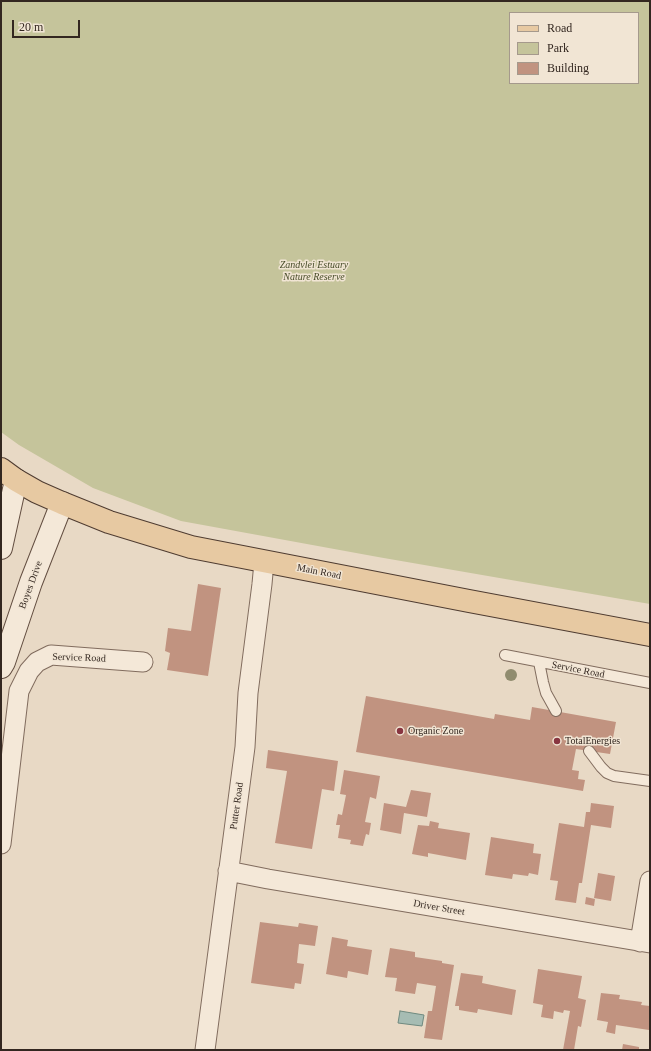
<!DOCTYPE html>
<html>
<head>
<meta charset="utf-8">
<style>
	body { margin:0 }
	#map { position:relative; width:651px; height:1051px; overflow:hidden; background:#e8d9c5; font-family:"Times New Roman",serif }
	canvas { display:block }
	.frame { position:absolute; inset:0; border:2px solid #332720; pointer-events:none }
	.legend { position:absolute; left:509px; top:12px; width:130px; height:72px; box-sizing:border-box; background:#f1e5d4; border:1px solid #a5998c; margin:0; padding:5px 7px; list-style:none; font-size:12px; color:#332720 }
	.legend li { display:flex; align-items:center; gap:8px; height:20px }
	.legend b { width:20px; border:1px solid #a5998c }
	.scale { position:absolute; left:12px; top:20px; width:68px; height:18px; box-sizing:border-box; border:2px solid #332720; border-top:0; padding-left:5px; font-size:12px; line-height:14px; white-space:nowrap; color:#332720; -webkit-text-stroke:3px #f1e5d4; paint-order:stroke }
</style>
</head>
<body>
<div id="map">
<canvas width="651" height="1051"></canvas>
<div class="frame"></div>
<ul class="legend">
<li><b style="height:5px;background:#e7c9a2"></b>Road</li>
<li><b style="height:11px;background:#c5c49b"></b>Park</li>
<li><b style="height:11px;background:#c19380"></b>Building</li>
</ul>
<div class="scale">20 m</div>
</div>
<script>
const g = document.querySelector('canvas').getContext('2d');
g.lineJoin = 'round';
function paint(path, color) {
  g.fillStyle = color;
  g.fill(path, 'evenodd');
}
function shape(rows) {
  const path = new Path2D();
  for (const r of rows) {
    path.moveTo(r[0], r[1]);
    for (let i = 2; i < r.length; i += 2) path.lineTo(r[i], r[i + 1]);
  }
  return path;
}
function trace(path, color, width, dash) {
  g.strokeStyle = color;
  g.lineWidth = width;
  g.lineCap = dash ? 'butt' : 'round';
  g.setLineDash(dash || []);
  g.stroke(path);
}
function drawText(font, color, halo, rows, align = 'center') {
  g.font = font + ' "Times New Roman",serif';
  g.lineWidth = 3;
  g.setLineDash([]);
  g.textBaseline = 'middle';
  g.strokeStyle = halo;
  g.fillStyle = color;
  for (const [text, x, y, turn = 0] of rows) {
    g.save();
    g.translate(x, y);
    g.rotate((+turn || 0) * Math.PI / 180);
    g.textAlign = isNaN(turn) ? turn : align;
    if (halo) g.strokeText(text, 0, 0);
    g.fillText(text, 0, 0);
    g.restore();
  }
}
const green = shape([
	[1,1,650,1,650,604,378,557,181,521,93,488,19,445,1,432],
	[510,13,638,13,638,83,510,83]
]);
const water = shape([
	[400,1011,424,1015,422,1026,398,1023,400,1011]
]);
const building = shape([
	[198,584,221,588,208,676,167,670,170,653,165,651,168,628,191,631],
	[366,696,494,719,495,714,530,720,532,707,616,722,610,754,576,749,572,770,579,771,578,779,585,780,583,791,356,752],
	[268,750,338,761,334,791,322,789,312,849,275,843,287,771,266,768],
	[344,770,380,776,376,799,370,797,365,822,371,823,369,835,366,834,363,846,350,844,351,840,338,838,340,825,336,825,338,814,342,815,346,795,340,794],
	[411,790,431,793,427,817,404,813,401,834,380,830,384,803,406,807],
	[591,803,614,806,611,828,591,825,582,883,579,883,576,903,555,900,558,881,550,880,559,823,584,827,586,812,590,812],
	[430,821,439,823,438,828,470,833,466,860,428,853,428,857,412,854,418,825,429,826],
	[491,837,534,844,533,853,541,854,538,875,529,873,528,876,513,874,512,879,485,875],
	[598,873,615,876,611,901,594,898],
	[586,897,595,899,594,906,585,904],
	[260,922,298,927,299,923,318,926,315,946,299,944,297,963,304,964,301,984,295,983,294,989,251,983],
	[332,937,348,940,347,946,372,950,368,975,348,971,347,978,326,974],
	[390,948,415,952,415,957,442,961,442,963,454,965,442,1040,424,1038,428,1011,432,1011,436,986,417,983,415,994,395,991,397,978,385,977],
	[538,969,582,976,578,998,586,1000,581,1027,578,1026,574,1050,563,1050,570,1011,564,1010,563,1013,554,1011,553,1019,541,1017,543,1005,533,1003],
	[461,973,483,976,482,983,516,990,512,1015,478,1009,477,1013,459,1010,459,1006,455,1006],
	[601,993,620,995,619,999,642,1002,641,1005,650,1006,649,1030,616,1025,615,1034,606,1032,608,1022,597,1020],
	[623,1044,639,1047,639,1050,622,1050]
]);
const lane = shape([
	[505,655,650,683],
	[539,662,543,682,546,693,556,711],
	[589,751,601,767,607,773,614,776,650,781]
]);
const street = shape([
	[1,844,19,691,29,671,37,662,51,655,143,662],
	[228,871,268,879,650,943],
	[640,942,650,881],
	[205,1050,245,747,248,693,262,584,264,562]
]);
const secondary = shape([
	[1,548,16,480],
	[1,667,4,662,31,582,62,503]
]);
const primary = shape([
	[1,469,16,480,37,492,62,503,109,522,191,547,469,601,650,635]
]);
const trees = [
	[511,675]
];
const markers = [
	[400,731,4,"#883540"],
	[557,741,4,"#883540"]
];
const parkNames = [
	["Zandvlei Estuary",314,265],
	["Nature Reserve",314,277]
];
const streetNames = [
	["Main Road",319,572,11],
	["Boyes Drive",31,585,-70],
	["Service Road",79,658,2],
	["Service Road",578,670,11],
	["Putter Road",237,806,-82],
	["Driver Street",439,908,10]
];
const poiNames = [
	["Organic Zone",408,731],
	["TotalEnergies",565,741]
];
paint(green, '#c5c49b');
paint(water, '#a6bcb3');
trace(water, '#6e897f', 1);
paint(building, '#c19380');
trace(lane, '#816c5e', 12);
trace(street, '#816c5e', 21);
trace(secondary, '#634e41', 24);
trace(primary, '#4f3c31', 24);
trace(lane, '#f4e8d8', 10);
trace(street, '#f4e8d8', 19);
trace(secondary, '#f4e8d8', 22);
trace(primary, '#e7c9a2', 22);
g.fillStyle = '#908c6f';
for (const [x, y] of trees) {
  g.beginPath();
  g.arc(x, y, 6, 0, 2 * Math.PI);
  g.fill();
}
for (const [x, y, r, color] of markers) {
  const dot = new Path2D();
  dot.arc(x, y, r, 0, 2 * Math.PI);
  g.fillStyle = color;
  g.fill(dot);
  trace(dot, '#f1e5d4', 1.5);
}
drawText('italic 10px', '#484d29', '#f1e5d4', parkNames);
drawText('10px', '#332720', '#f1e5d4', streetNames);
drawText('10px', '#332720', '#f1e5d4', poiNames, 'left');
</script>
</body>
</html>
